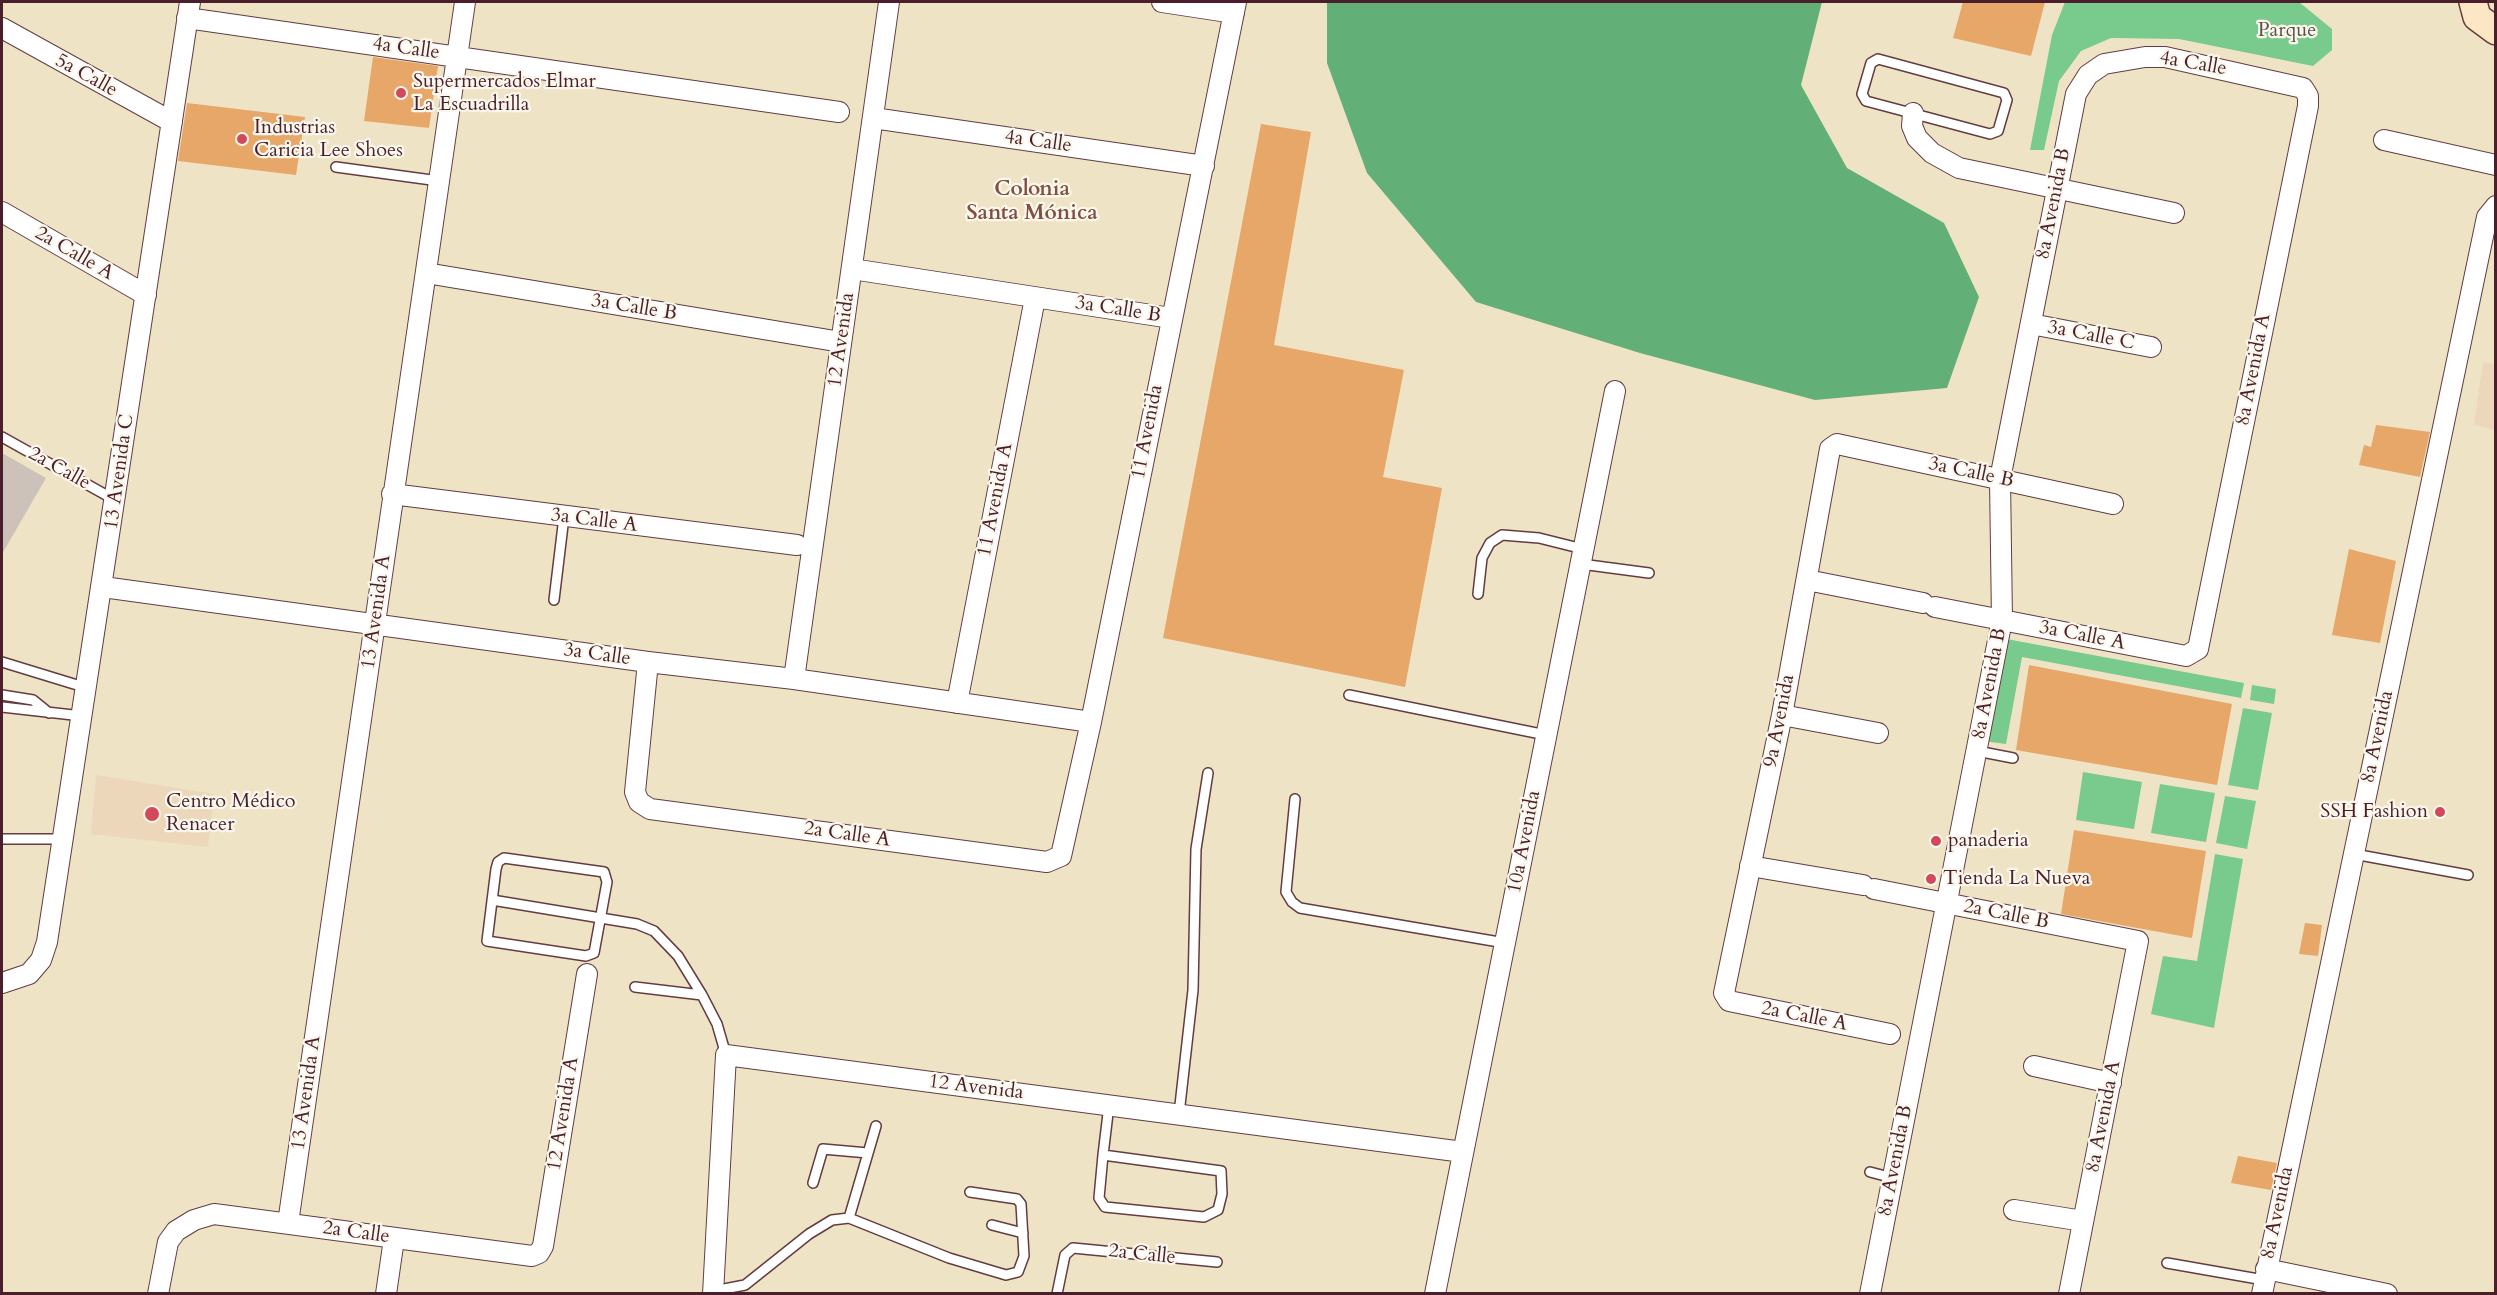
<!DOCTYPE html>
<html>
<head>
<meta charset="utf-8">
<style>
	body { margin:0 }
	#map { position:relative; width:2497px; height:1295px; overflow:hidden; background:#efe3c5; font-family:Cardo,serif }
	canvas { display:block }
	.frame { position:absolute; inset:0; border:3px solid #4a1f2b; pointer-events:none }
</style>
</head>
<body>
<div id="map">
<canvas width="2497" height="1295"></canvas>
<div class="frame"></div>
</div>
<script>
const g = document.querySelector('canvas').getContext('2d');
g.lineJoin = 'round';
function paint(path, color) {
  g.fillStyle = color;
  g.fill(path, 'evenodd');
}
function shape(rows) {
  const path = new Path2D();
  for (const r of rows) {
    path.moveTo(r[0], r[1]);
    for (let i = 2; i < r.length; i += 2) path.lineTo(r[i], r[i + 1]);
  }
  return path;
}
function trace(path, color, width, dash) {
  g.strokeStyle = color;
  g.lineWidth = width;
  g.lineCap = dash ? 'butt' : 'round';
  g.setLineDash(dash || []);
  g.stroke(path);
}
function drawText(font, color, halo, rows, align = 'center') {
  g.font = font + ' Cardo,serif';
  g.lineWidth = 4.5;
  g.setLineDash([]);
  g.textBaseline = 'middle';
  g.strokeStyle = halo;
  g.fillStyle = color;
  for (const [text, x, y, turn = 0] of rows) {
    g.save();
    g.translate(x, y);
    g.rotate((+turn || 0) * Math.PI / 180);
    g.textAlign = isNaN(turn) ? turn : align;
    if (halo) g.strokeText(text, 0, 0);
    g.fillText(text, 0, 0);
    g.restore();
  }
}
const built = shape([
	[2483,362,2495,364,2495,430,2474,425],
	[96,775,214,794,208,847,91,834]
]);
const industrial = shape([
	[2,453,46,478,2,554]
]);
const green = shape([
	[2065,2,2299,2,2332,29,2332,50,2313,66,2179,39,2111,38,2081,51,2059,81,2044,150,2030,150,2052,35],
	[2001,638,2244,683,2241,698,2022,657,2006,744,1983,741],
	[2252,685,2276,689,2274,704,2250,700],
	[2243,708,2272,713,2258,790,2228,785],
	[2083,772,2142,782,2134,829,2076,820],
	[2160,784,2215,793,2206,842,2151,833],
	[2225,796,2256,801,2247,849,2216,843],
	[2215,854,2243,859,2214,1028,2151,1014,2163,956,2197,961]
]);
const forest = shape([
	[1327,2,1822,2,1801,85,1847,168,1944,223,1979,297,1947,388,1815,400,1640,353,1476,302,1367,173,1327,63]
]);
const building = shape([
	[1963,2,2045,2,2031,56,1953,38],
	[373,57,438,66,429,128,364,121],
	[187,103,305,117,296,175,178,161],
	[1261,124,1311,132,1274,345,1404,370,1383,477,1442,488,1405,687,1163,638],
	[2376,425,2430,432,2420,477,2359,465,2364,445,2371,447],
	[2349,549,2396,561,2380,643,2332,635],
	[2029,665,2232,704,2217,785,2016,750],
	[2074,830,2206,851,2192,938,2061,914],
	[2305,923,2322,925,2318,956,2299,954],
	[2238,1156,2277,1163,2271,1190,2231,1183]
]);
const lane = shape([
	[1878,59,2004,93,2007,100,1998,131,1990,134,1866,101,1862,94,1871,63,1878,59],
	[336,167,439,181],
	[2,437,115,500],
	[1581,564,1649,573],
	[1478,594,1482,558,1490,543,1502,535,1539,538,1583,549],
	[554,600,564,517],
	[2,662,87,688],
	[2,695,33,700,49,713],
	[1349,695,1546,735],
	[2,707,82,716],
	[1977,751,2013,758],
	[1295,799,1286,892,1292,902,1300,908,1505,943],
	[2,839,63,839],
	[2354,854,2468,875],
	[504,858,604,872,607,882,594,953,586,956,487,941,496,869,498,862,504,858],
	[492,900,637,924,654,931,678,956,702,995,717,1024,726,1055],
	[635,987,702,995],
	[1179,1114,1193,990,1196,849,1208,773],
	[1103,1155,1221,1171,1222,1194,1218,1210,1204,1217,1105,1207,1099,1198,1103,1155,1109,1105],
	[1870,1172,1893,1178],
	[813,1183,823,1149,868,1153],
	[849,1218,876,1126],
	[992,1225,1023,1233],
	[2167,1263,2264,1280],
	[714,1291,745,1285,809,1234,832,1220,849,1218,949,1258,1006,1275,1018,1272,1024,1256,1021,1204,1017,1199,970,1192],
	[1057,1294,1065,1255,1073,1248,1217,1262]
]);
const street = shape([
	[1162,2,1234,13],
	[187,18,839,112],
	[2,28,172,122],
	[1913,113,1912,126,1917,138,1932,153,1959,168,2174,213],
	[873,118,1204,166],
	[2384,140,2496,165],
	[2,212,146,295],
	[852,269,1171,318],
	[426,273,841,342],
	[2031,324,2151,347],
	[392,494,797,545],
	[1807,580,1923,603],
	[103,587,648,662,794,679,1091,722],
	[648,662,635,792,639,802,650,809,1047,862,1061,856,1091,722,1236,2],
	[794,679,889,2],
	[957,703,1035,298],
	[1782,715,1878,733],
	[1750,866,1863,885],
	[1874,889,2138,941,2069,1294],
	[2,983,29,974,41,960,47,942,190,2],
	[1890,1034,1729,1001,1724,993,1782,715,1830,449,1837,444,2113,504],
	[2034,1066,2111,1083],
	[2014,1210,2083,1221],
	[288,1223,465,2],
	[2266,1269,2387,1294],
	[158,1294,168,1242,176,1231,194,1220,214,1214,532,1256,539,1253,543,1246,587,974],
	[386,1294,394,1239],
	[713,1294,726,1055,1463,1152],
	[1435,1294,1615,391],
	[1870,1294,2002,620,2000,479,2076,94,2088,75,2104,64,2145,57,2165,57,2303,88,2308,96,2308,106,2198,649,2186,656,2002,620,1935,607],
	[2262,1294,2487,217,2496,206]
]);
const secondary = shape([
	[2473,2,2477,17,2496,31]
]);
const markers = [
	[401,93,6,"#d1495b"],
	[242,139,6,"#d1495b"],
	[2440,812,6,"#d1495b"],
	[152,814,8,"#d1495b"],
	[1936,841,6,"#d1495b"],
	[1931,879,6,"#d1495b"]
];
const parkNames = [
	["Parque",2287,31]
];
const streetNames = [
	["4a Calle",406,49,8],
	["4a Calle",2193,64,10],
	["5a Calle",86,76,29],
	["4a Calle",1038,142,8],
	["8a Avenida B",2054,204,-79],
	["2a Calle A",74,254,30],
	["3a Calle B",634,308,9],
	["3a Calle B",1118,310,9],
	["3a Calle C",2091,336,11],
	["12 Avenida",842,340,-82],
	["8a Avenida A",2254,370,-79],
	["11 Avenida",1148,432,-79],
	["2a Calle",59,469,29],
	["13 Avenida C",120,472,-82],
	["3a Calle B",1971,473,12],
	["11 Avenida A",996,500,-79],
	["3a Calle A",594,521,7],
	["13 Avenida A",377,612,-82],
	["3a Calle A",2082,636,11],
	["3a Calle",597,655,8],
	["8a Avenida B",1990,684,-79],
	["9a Avenida",1780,721,-79],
	["8a Avenida",2378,737,-78],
	["2a Calle A",847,835,8],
	["10a Avenida",1525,842,-79],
	["2a Calle B",2006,915,11],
	["2a Calle A",1804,1017,11],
	["12 Avenida",976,1088,7],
	["13 Avenida A",307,1093,-82],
	["12 Avenida A",564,1114,-81],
	["8a Avenida A",2104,1117,-79],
	["8a Avenida B",1896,1161,-79],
	["8a Avenida",2278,1213,-78],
	["2a Calle",356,1233,8],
	["2a Calle",1142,1255,6]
];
const poiNames = [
	["Supermercados Elmar",413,82],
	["La Escuadrilla",413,105],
	["Industrias",254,128],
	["Caricia Lee Shoes",254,151],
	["Centro Médico",166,802],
	["Renacer",166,825],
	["SSH Fashion",2428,812,"right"],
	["panaderia",1948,841],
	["Tienda La Nueva",1943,879]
];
const neighbourhoodNames = [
	["Colonia",1032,190],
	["Santa Mónica",1032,214]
];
paint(built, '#edd7bb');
paint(industrial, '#ccc2b9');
paint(green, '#79cb8d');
paint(forest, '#62af78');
paint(building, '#e6a769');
trace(lane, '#633c42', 12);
trace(street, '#633c42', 22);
trace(secondary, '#633c42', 30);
trace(lane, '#fff', 9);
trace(street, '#fff', 20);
trace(secondary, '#fce6c4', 27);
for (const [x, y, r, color] of markers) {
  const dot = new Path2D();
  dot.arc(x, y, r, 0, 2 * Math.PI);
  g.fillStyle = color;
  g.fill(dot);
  trace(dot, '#fbf7ec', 2);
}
drawText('20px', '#585348', '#fbf7ec', parkNames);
drawText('20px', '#4a1f2b', '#fbf7ec', streetNames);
drawText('20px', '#4a1f2b', '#fbf7ec', poiNames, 'left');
drawText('bold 21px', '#814f41', '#fbf7ec', neighbourhoodNames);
</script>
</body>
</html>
